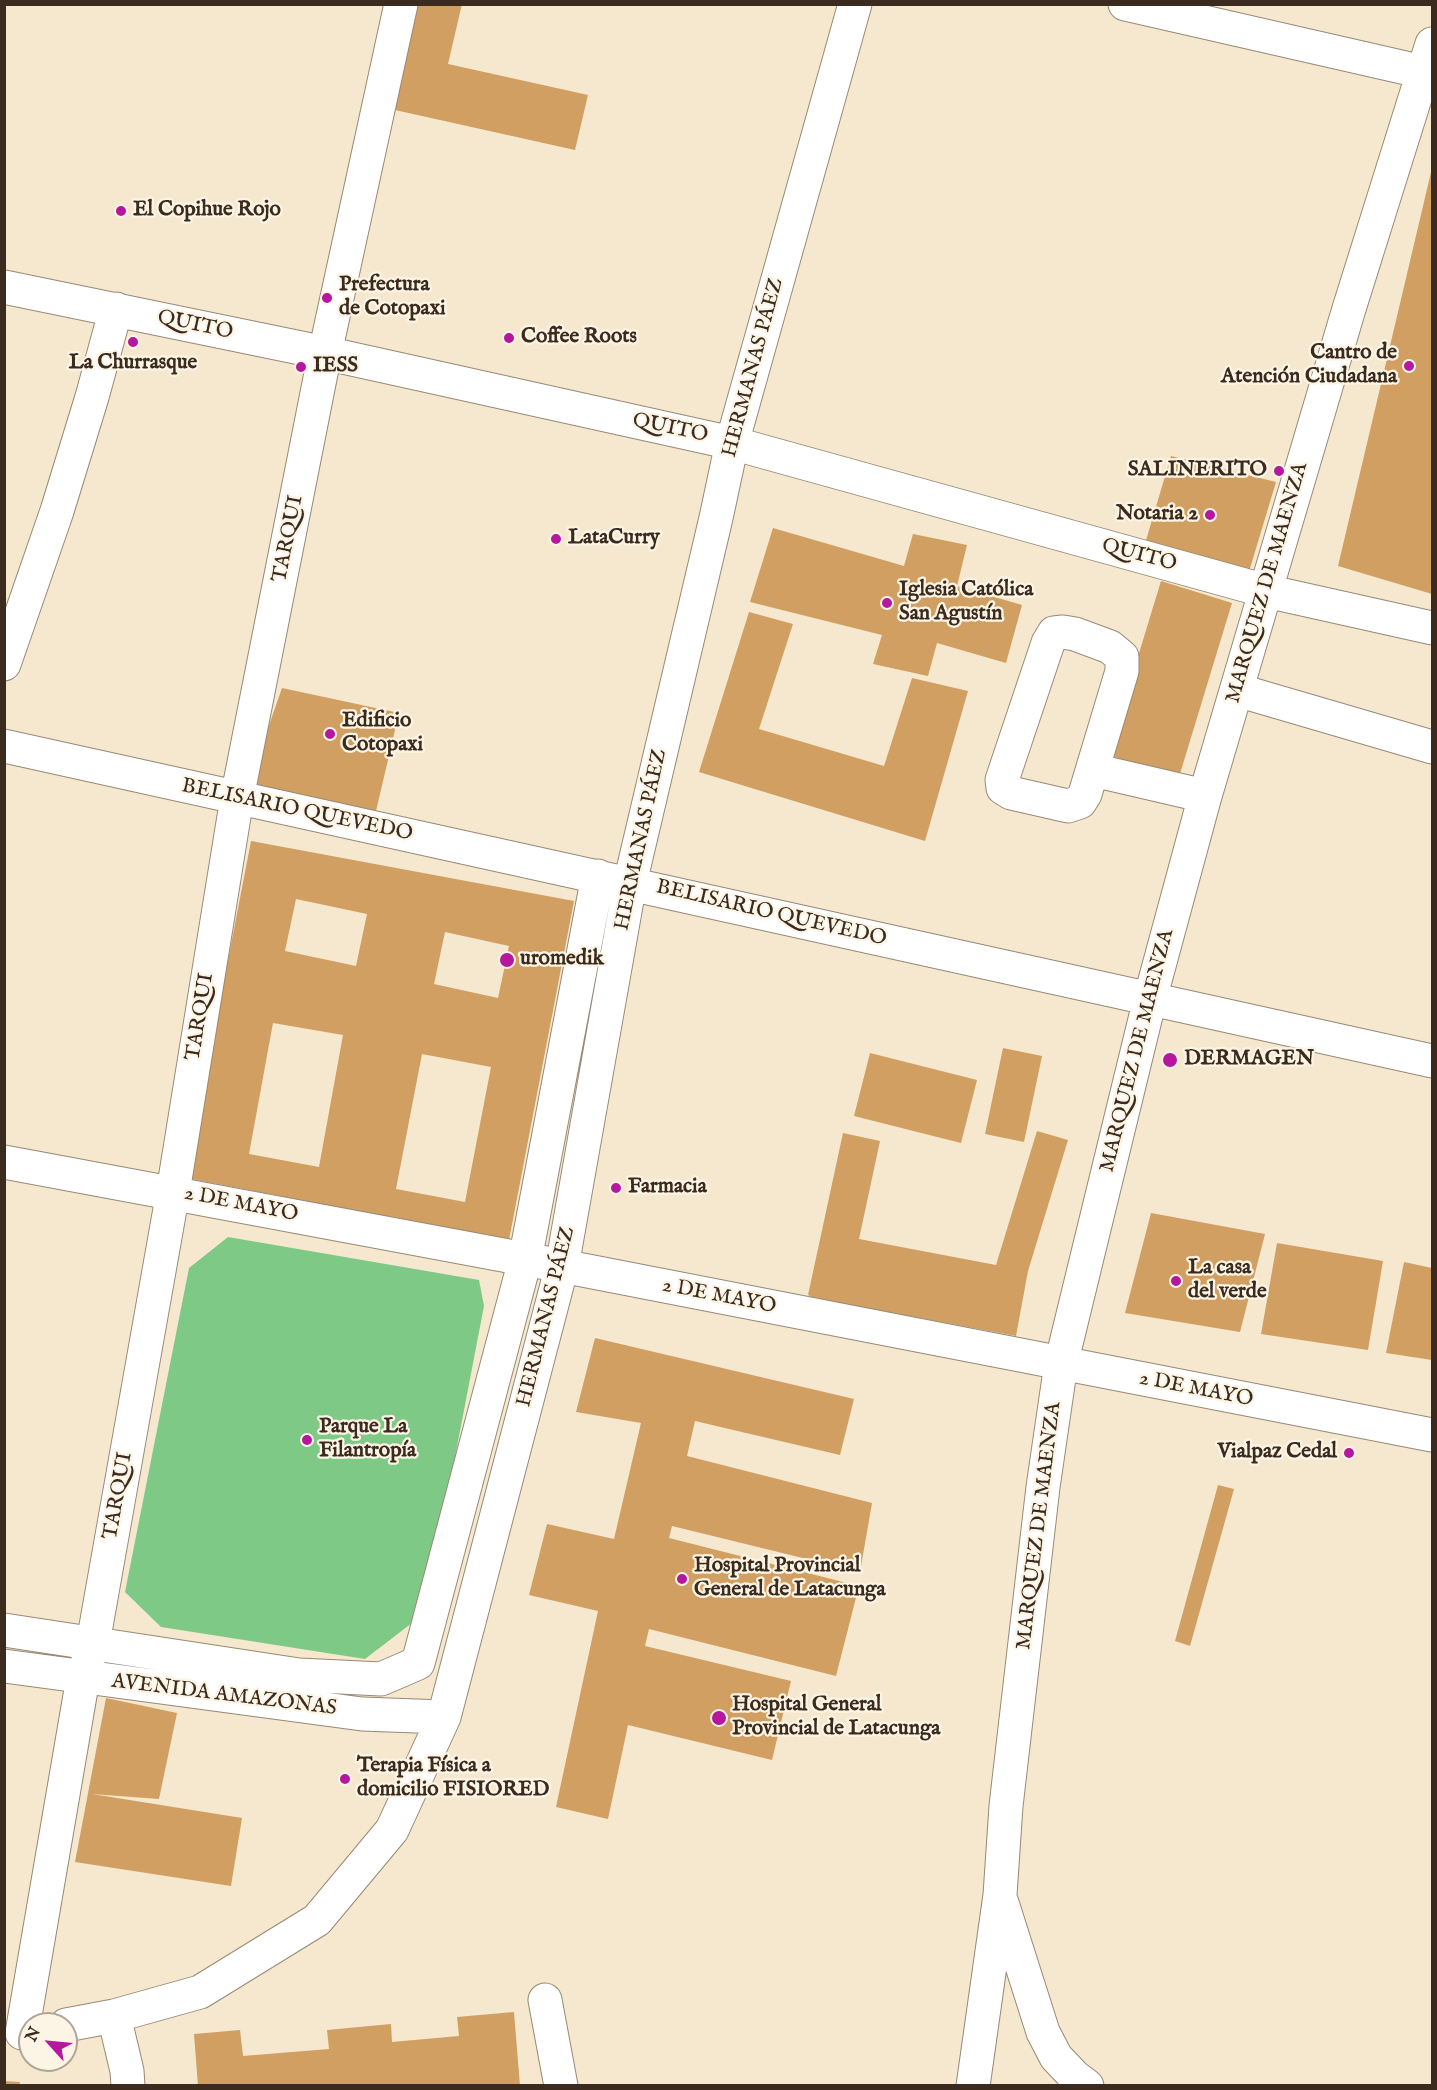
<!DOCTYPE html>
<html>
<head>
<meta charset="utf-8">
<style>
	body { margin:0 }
	#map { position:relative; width:1437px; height:2090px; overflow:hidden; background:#f5e8ce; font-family:"IM FELL English",serif }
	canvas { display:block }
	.frame { position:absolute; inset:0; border:6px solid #3b2a1e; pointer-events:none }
	.north { position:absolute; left:18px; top:2012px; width:60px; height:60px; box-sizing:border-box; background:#fcf5e5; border:2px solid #afa495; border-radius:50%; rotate:297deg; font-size:16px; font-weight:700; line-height:24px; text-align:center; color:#3b2a1e }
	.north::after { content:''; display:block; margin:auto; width:21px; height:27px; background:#b5179e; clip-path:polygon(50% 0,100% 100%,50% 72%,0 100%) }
</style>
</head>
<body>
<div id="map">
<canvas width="1437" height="2090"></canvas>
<div class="frame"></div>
<div class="north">N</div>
</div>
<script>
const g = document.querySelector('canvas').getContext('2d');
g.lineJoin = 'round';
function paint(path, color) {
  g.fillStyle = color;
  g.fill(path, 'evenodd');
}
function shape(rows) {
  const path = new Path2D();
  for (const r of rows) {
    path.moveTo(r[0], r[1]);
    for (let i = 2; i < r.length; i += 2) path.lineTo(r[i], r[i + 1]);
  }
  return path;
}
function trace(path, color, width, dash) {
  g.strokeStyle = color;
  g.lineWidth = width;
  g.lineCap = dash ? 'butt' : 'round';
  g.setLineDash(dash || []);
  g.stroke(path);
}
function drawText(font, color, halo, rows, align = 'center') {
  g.font = font + ' "IM FELL English",serif';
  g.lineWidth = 4.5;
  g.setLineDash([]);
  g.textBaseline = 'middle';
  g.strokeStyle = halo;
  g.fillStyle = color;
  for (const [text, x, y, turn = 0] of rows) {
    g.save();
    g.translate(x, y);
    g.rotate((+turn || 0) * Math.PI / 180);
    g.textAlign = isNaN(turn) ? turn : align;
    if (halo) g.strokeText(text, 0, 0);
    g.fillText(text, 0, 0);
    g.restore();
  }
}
const green = shape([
	[228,1237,479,1280,484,1306,425,1613,365,1659,161,1627,125,1592,189,1268]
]);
const building = shape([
	[409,4,462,4,448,64,588,95,575,150,386,108],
	[1432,168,1432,594,1338,566],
	[1171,456,1276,482,1248,575,1144,547],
	[773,528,904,566,913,534,967,545,957,586,1022,605,1006,663,937,643,928,676,873,664,882,635,750,602],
	[1161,581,1232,603,1179,777,1108,755],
	[749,612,793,624,759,729,884,766,912,678,968,691,925,841,699,772],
	[282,688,399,713,376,811,249,793,259,754],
	[251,841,574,901,509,1240,186,1178],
	[296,899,367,914,356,966,285,951],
	[445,932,509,946,498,998,434,984],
	[273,1023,343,1035,319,1167,249,1154],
	[422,1054,491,1067,465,1202,396,1189],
	[1003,1048,1042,1056,1024,1142,985,1134],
	[870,1053,977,1080,961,1143,854,1116],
	[1037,1131,1068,1140,1028,1271,1016,1336,813,1298,808,1295,843,1133,880,1141,859,1239,996,1265],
	[1151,1213,1265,1234,1240,1332,1125,1313],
	[1277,1243,1383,1261,1368,1350,1261,1334],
	[1404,1262,1432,1268,1432,1360,1386,1353],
	[595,1338,854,1399,840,1455,695,1421,687,1456,872,1503,860,1572,672,1526,669,1538,859,1586,836,1676,649,1629,645,1646,791,1681,772,1760,628,1725,608,1819,556,1807,598,1611,529,1595,547,1524,614,1539,641,1423,576,1412],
	[1218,1485,1234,1489,1190,1646,1175,1641],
	[106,1698,177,1713,159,1799,92,1794,242,1818,231,1886,75,1862],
	[514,2012,520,2086,198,2086,194,2034,240,2030,243,2056,329,2049,327,2030,391,2024,392,2042,459,2036,457,2017],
	[4,2081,20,2082,19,2086,4,2086]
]);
const minor = shape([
	[1125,4,1432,74],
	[4,287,325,353,732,443,1266,591,1432,628],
	[1063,632,1075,634,1110,647,1122,657,1122,671,1085,794,1080,802,1068,806,1011,793,1003,788,1002,780,1048,643,1054,633,1063,632],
	[4,664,57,511,92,397,116,309],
	[1237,690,1432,747],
	[4,746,1432,1061],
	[1093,770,1205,796],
	[4,1162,562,1266,1432,1435],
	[4,1630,299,1675,381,1679,418,1663,525,1260,598,876],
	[4,1666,362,1714,444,1717],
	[1002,1903,1043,2032,1056,2057,1075,2077,1087,2086],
	[545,2000,561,2086],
	[114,2016,127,2071,128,2086],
	[66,2025,114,2016,200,1992,317,1920,392,1830,444,1717,562,1266,630,883,716,518,732,443,855,4],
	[22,2033,83,1678,93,1643,173,1192,237,798,325,353,401,4],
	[973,2086,1000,1895,1006,1806,1043,1487,1061,1364,1150,999,1205,796,1348,312,1432,44]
]);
const markers = [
	[121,211,6,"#b5179e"],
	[327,298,6,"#b5179e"],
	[509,338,6,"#b5179e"],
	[133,342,6,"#b5179e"],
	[1409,366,6,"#b5179e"],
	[301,367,6,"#b5179e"],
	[1279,471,6,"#b5179e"],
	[1210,515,6,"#b5179e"],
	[556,539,6,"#b5179e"],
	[887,603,6,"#b5179e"],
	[330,734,6,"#b5179e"],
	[507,960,8,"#b5179e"],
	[1170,1060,8,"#b5179e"],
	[616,1188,6,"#b5179e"],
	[1176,1281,6,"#b5179e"],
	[307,1440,6,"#b5179e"],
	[1349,1453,6,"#b5179e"],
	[682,1579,6,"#b5179e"],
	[719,1718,8,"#b5179e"],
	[345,1779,6,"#b5179e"]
];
const poiNames = [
	["El Copihue Rojo",133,211],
	["Prefectura",339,286],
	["de Cotopaxi",339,310],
	["Coffee Roots",521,338],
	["Cantro de",1397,354,"right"],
	["Atención Ciudadana",1397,378,"right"],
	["La Churrasque",133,364,"center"],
	["IESS",313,367],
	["SALINERITO",1267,471,"right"],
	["Notaria 2",1198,515,"right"],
	["LataCurry",568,539],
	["Iglesia Católica",899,591],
	["San Agustín",899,615],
	["Edificio",342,722],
	["Cotopaxi",342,746],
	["uromedik",520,960],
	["DERMAGEN",1184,1060],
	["Farmacia",628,1188],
	["La casa",1188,1269],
	["del verde",1188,1293],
	["Parque La",319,1428],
	["Filantropía",319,1452],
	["Vialpaz Cedal",1337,1453,"right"],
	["Hospital Provincial",694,1567],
	["General de Latacunga",694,1591],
	["Hospital General",732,1706],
	["Provincial de Latacunga",732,1730],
	["Terapia Física a",357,1767],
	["domicilio FISIORED",357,1791]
];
const streetNames = [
	["QUITO",195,326,12],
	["HERMANAS PÁEZ",754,368,-75],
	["QUITO",670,429,12],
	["TARQUI",289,539,-79],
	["QUITO",1139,556,15],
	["MARQUEZ DE MAENZA",1268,583,-74],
	["BELISARIO QUEVEDO",297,811,12],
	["HERMANAS PÁEZ",642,840,-78],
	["BELISARIO QUEVEDO",771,914,13],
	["TARQUI",201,1017,-81],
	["MARQUEZ DE MAENZA",1138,1051,-76],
	["2 DE MAYO",241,1205,11],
	["2 DE MAYO",719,1297,11],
	["HERMANAS PÁEZ",547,1317,-76],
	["2 DE MAYO",1196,1390,11],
	["TARQUI",119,1496,-80],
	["MARQUEZ DE MAENZA",1040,1526,-83],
	["AVENIDA AMAZONAS",224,1696,7]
];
paint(green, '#7fc987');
paint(building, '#d09f61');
trace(minor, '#988976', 35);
trace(minor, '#fff', 33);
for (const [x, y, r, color] of markers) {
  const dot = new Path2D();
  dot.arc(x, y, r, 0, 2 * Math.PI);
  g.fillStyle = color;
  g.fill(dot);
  trace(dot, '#fcf5e5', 2);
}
drawText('bold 21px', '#3b2a1e', '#fcf5e5', poiNames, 'left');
drawText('21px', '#3b2a1e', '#fcf5e5', streetNames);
</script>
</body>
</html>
